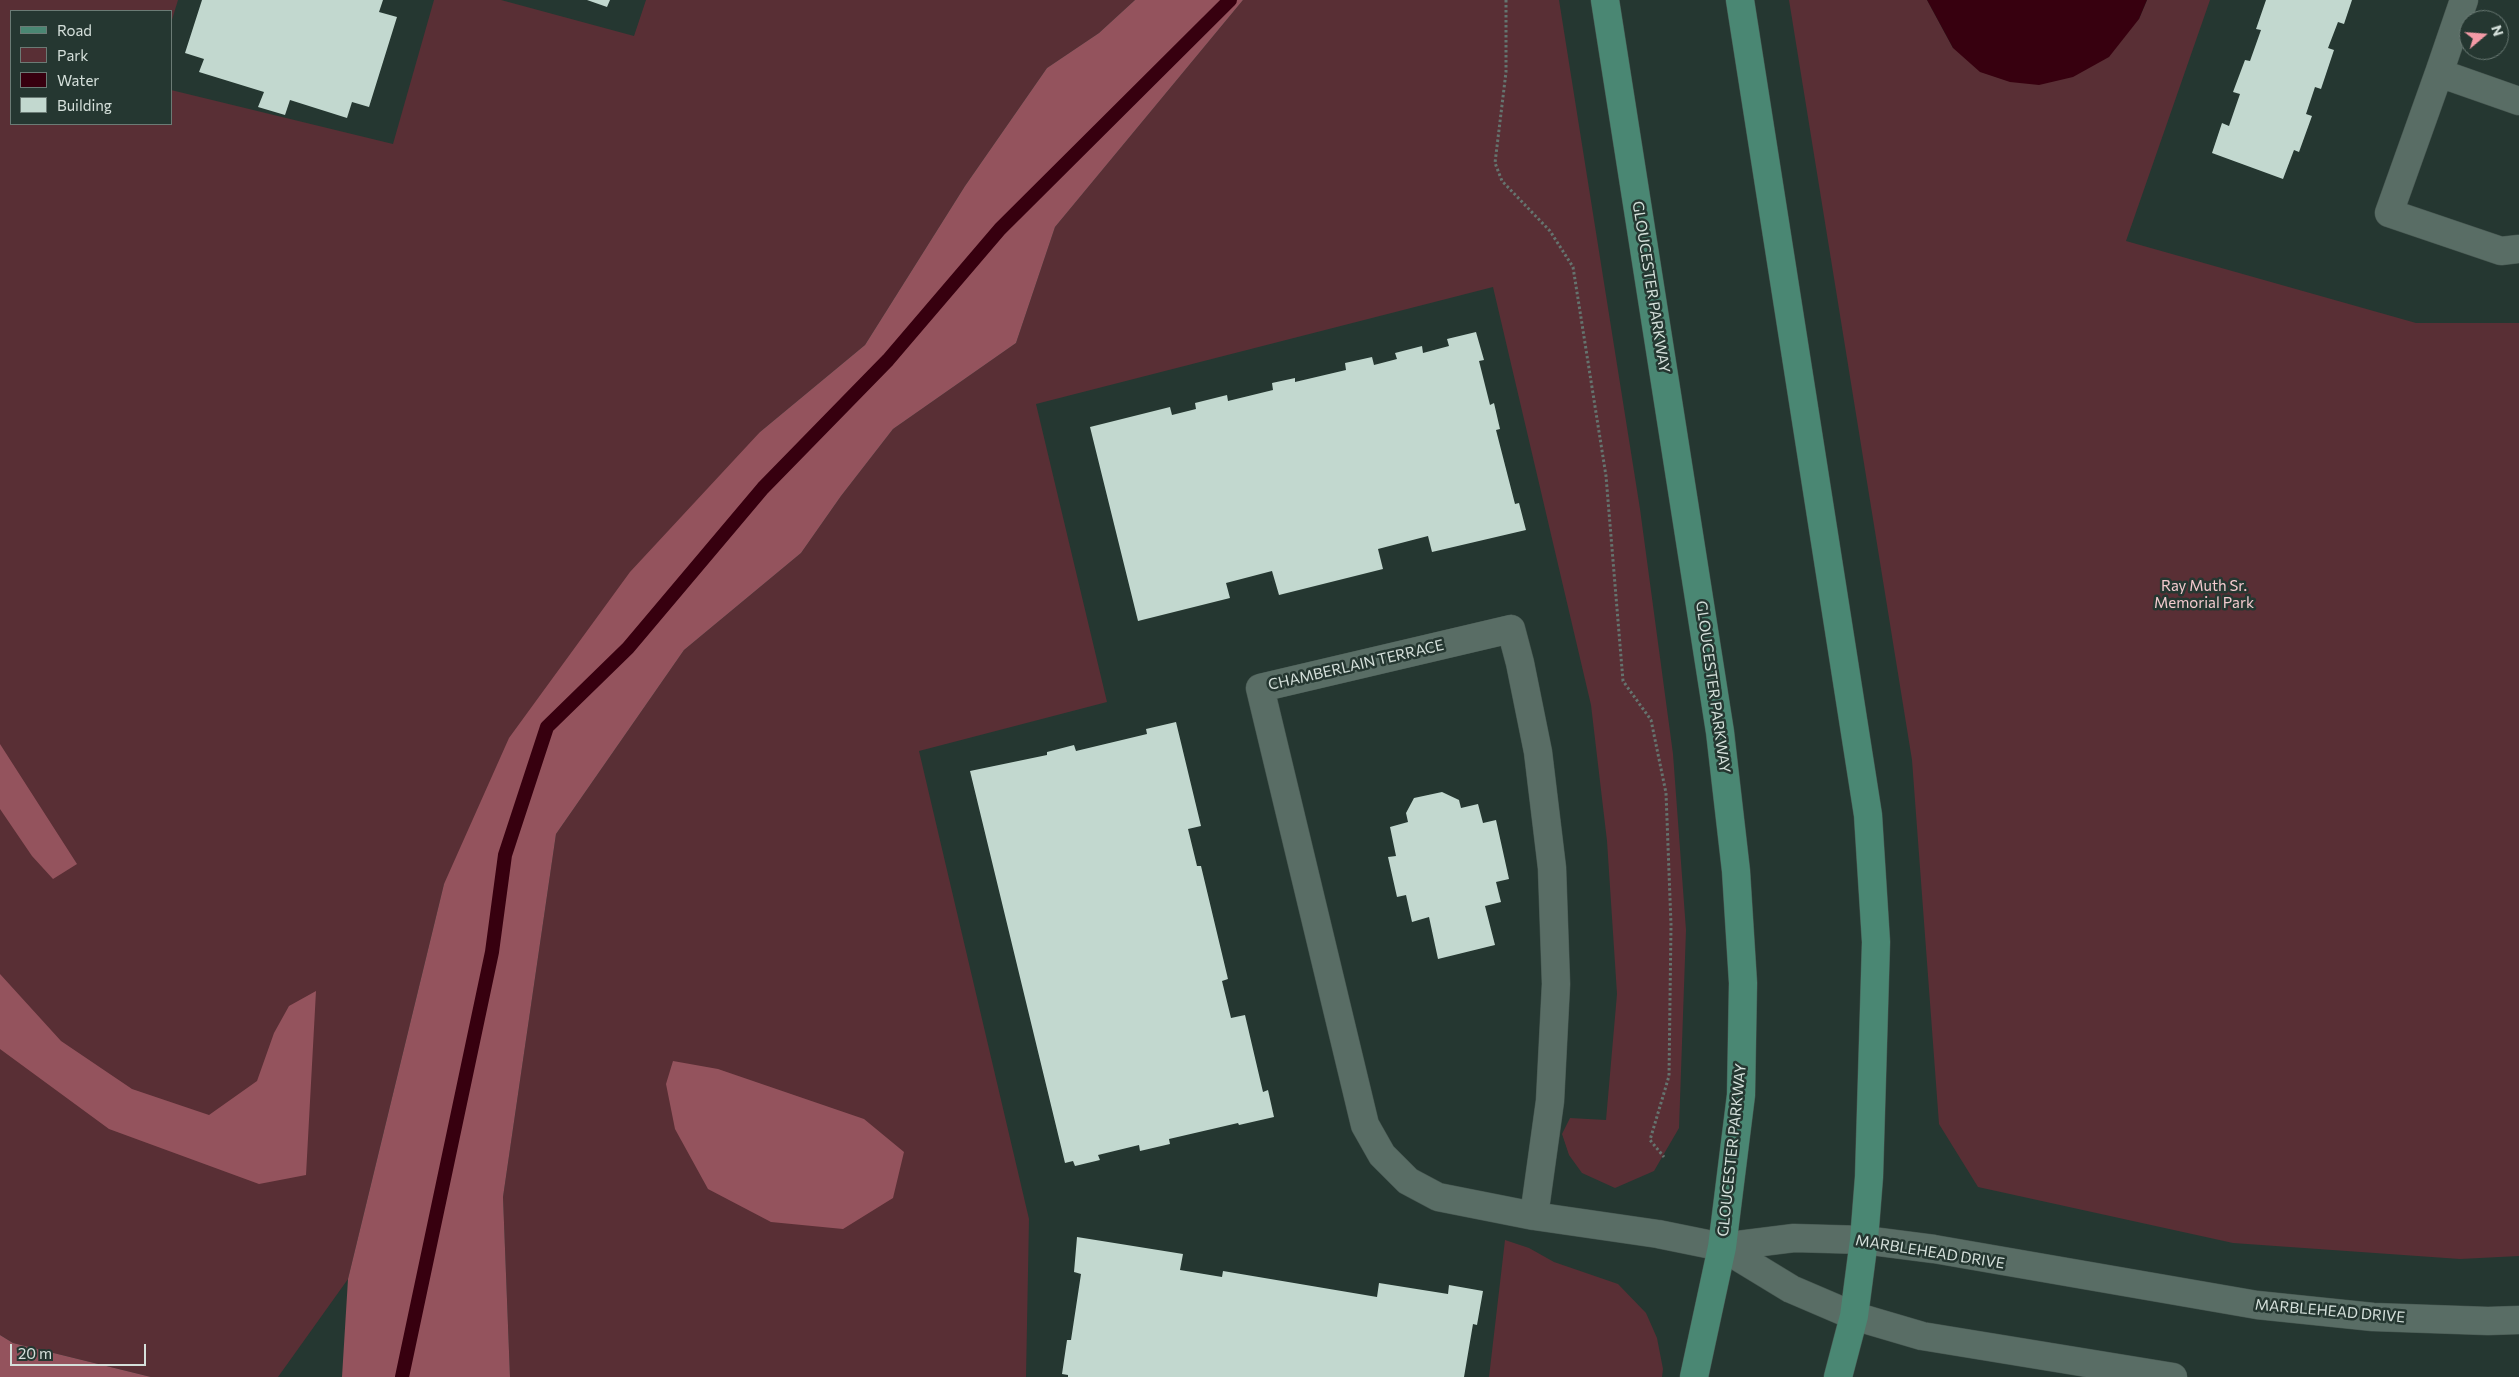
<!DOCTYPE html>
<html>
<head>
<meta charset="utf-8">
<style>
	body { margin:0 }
	#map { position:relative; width:2519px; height:1377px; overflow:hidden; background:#253731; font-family:Commissioner,sans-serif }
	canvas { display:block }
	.legend { position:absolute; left:10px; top:10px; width:162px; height:115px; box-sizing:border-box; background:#253731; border:1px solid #6b7b75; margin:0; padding:6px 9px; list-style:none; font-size:15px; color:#d5e0db }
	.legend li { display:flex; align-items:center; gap:10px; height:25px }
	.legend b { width:25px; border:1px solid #6b7b75 }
	.north { position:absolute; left:2459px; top:10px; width:50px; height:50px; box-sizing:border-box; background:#253731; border:1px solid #6b7b75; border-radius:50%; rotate:72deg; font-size:14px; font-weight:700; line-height:20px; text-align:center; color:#d5e0db }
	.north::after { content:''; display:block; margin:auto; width:18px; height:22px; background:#f49aa6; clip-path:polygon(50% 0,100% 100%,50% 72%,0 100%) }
	.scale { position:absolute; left:10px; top:1344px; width:136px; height:22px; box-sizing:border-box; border:2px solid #d5e0db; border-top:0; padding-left:6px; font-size:15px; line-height:18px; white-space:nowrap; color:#d5e0db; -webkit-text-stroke:4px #253731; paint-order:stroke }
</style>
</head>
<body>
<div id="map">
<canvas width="2519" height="1377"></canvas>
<ul class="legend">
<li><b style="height:6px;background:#4a8773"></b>Road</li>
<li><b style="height:14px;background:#592f35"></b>Park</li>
<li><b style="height:14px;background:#37000f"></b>Water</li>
<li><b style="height:14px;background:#c2d8cf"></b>Building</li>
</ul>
<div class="north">N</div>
<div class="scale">20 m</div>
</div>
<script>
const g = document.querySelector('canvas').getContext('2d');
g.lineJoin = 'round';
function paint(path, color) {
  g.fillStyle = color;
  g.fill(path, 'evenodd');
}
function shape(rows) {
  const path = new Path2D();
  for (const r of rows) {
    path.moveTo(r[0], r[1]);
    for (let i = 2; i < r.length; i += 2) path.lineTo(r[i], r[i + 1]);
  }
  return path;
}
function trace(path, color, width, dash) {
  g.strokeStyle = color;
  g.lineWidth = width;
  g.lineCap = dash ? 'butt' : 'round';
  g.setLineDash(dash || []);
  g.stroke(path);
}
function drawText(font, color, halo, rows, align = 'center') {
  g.font = font + ' Commissioner,sans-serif';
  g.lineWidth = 5;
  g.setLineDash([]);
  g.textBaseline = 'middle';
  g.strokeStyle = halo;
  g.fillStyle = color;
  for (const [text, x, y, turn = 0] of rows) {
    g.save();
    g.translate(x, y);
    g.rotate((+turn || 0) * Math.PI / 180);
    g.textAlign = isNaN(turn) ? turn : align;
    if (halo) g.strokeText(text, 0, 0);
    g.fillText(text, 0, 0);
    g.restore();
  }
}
const green = shape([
	[0,0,178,0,171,23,171,11,11,11,11,124,171,124,171,90,393,144,434,0,501,0,634,36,646,0,1135,0,1099,33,1047,68,965,186,865,345,760,432,444,884,348,1279,278,1377,151,1377,13,1343,0,1335],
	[1243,0,1559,0,1640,509,1673,754,1686,930,1679,1128,1654,1171,1615,1188,1582,1173,1569,1155,1562,1134,1570,1118,1606,1120,1617,994,1607,841,1591,705,1493,287,1036,404,1107,702,919,751,1029,1219,1026,1377,510,1377,503,1197,556,834,684,650,801,553,841,496,893,429,1016,343,1055,227],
	[1789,0,1927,0,1953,48,2139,19,2147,0,2210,0,2126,241,2416,323,2519,323,2519,1256,2460,1259,2233,1243,1978,1187,1939,1124,1912,760],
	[1505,1240,1529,1248,1554,1262,1618,1284,1646,1313,1657,1338,1663,1369,1662,1377,1489,1377]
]);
const forest = shape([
	[1135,0,1243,0,1055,227,1016,343,893,429,841,496,801,553,684,650,556,834,503,1197,510,1377,342,1377,348,1279,444,884,509,738,630,572,760,432,865,345,965,186,1047,68,1099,33],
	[0,744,77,864,53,879,32,856,0,809],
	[0,974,61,1041,132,1089,209,1115,257,1081,274,1033,289,1006,316,991,306,1175,259,1184,109,1129,0,1049],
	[673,1061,718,1069,864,1119,904,1152,893,1198,843,1229,771,1222,708,1189,675,1129,666,1084],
	[0,1335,13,1343,151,1377,0,1377]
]);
const water = shape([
	[1927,0,2147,0,2139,19,2109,57,2073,77,2039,85,2010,82,1980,72,1953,48]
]);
const stream = shape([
	[402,1377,492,952,505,855,547,727,628,648,763,488,888,360,1000,229,1230,0]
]);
const building = shape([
	[202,0,383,0,379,12,397,17,369,107,352,102,347,118,290,100,285,115,258,107,264,92,199,72,204,59,185,53],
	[587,0,610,0,607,7],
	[2266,0,2352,0,2344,24,2338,22,2328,48,2334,50,2321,89,2315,87,2306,114,2312,116,2299,152,2294,150,2283,179,2212,153,2222,123,2229,126,2240,94,2233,92,2245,60,2250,61,2261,30,2256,29],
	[1476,332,1484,360,1479,361,1490,405,1494,403,1500,429,1496,430,1515,504,1519,503,1526,530,1432,552,1428,536,1378,549,1383,569,1279,595,1272,571,1226,583,1230,598,1138,621,1090,427,1170,407,1172,415,1196,409,1195,403,1227,395,1228,401,1273,390,1272,383,1295,378,1295,382,1346,370,1345,363,1372,357,1374,365,1397,359,1395,353,1422,346,1423,353,1449,346,1447,339],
	[1176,722,1201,826,1188,829,1197,866,1201,866,1228,979,1222,981,1231,1018,1245,1015,1263,1092,1268,1090,1274,1117,1239,1125,1238,1123,1169,1139,1170,1144,1140,1151,1139,1145,1098,1155,1100,1160,1075,1166,1073,1161,1065,1163,970,771,1047,755,1047,752,1074,745,1076,751,1147,734,1146,729],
	[1442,792,1459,800,1461,808,1478,804,1483,823,1496,820,1509,879,1496,882,1501,902,1485,906,1495,945,1438,959,1429,917,1412,922,1406,895,1397,897,1388,857,1396,856,1390,827,1408,822,1406,813,1414,798],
	[1077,1237,1183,1254,1180,1270,1222,1277,1223,1271,1377,1297,1379,1283,1448,1294,1449,1285,1483,1291,1477,1325,1473,1324,1464,1377,1068,1377,1068,1375,1062,1374,1067,1340,1071,1340,1081,1274,1074,1272]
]);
const path = shape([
	[1506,0,1506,72,1495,163,1502,181,1550,231,1573,267,1606,476,1623,681,1651,720,1666,793,1671,925,1669,1076,1650,1140,1664,1157]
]);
const minor = shape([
	[2439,73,2464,0],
	[2519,101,2439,73,2389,213,2501,251,2519,249],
	[1511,629,1520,663,1538,752,1552,868,1556,984,1550,1101,1534,1216,1438,1197,1408,1181,1382,1155,1365,1125,1260,688,1511,629],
	[1534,1216,1658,1234,1722,1247,1794,1238,1864,1240,1934,1249,2257,1305,2373,1317,2488,1321,2519,1320],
	[1722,1247,1791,1289,1854,1316,1922,1336,2173,1377]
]);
const major = shape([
	[1605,0,1720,732,1736,871,1743,983,1741,1095,1722,1247,1694,1377],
	[1740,0,1868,815,1876,942,1869,1177,1864,1240,1854,1316,1838,1377]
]);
const streetNames = [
	["GLOUCESTER PARKWAY",1651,287,81],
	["CHAMBERLAIN TERRACE",1356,665,-13],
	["GLOUCESTER PARKWAY",1713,687,82],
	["GLOUCESTER PARKWAY",1732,1150,-84],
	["MARBLEHEAD DRIVE",1930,1252,9],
	["MARBLEHEAD DRIVE",2330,1311,5]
];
const parkNames = [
	["Ray Muth Sr.",2204,586],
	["Memorial Park",2204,603]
];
paint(green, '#592f35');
paint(forest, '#94535d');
paint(water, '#37000f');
trace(stream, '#37000f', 14);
paint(building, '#c2d8cf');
trace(minor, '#45554f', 29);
trace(major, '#45554f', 29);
trace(path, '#65746f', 3, [2.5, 2.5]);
trace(minor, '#596d65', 28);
trace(major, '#4a8773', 28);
drawText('15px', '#d5e0db', '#253731', streetNames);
drawText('15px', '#f3cbcf', '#253731', parkNames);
</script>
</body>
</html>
